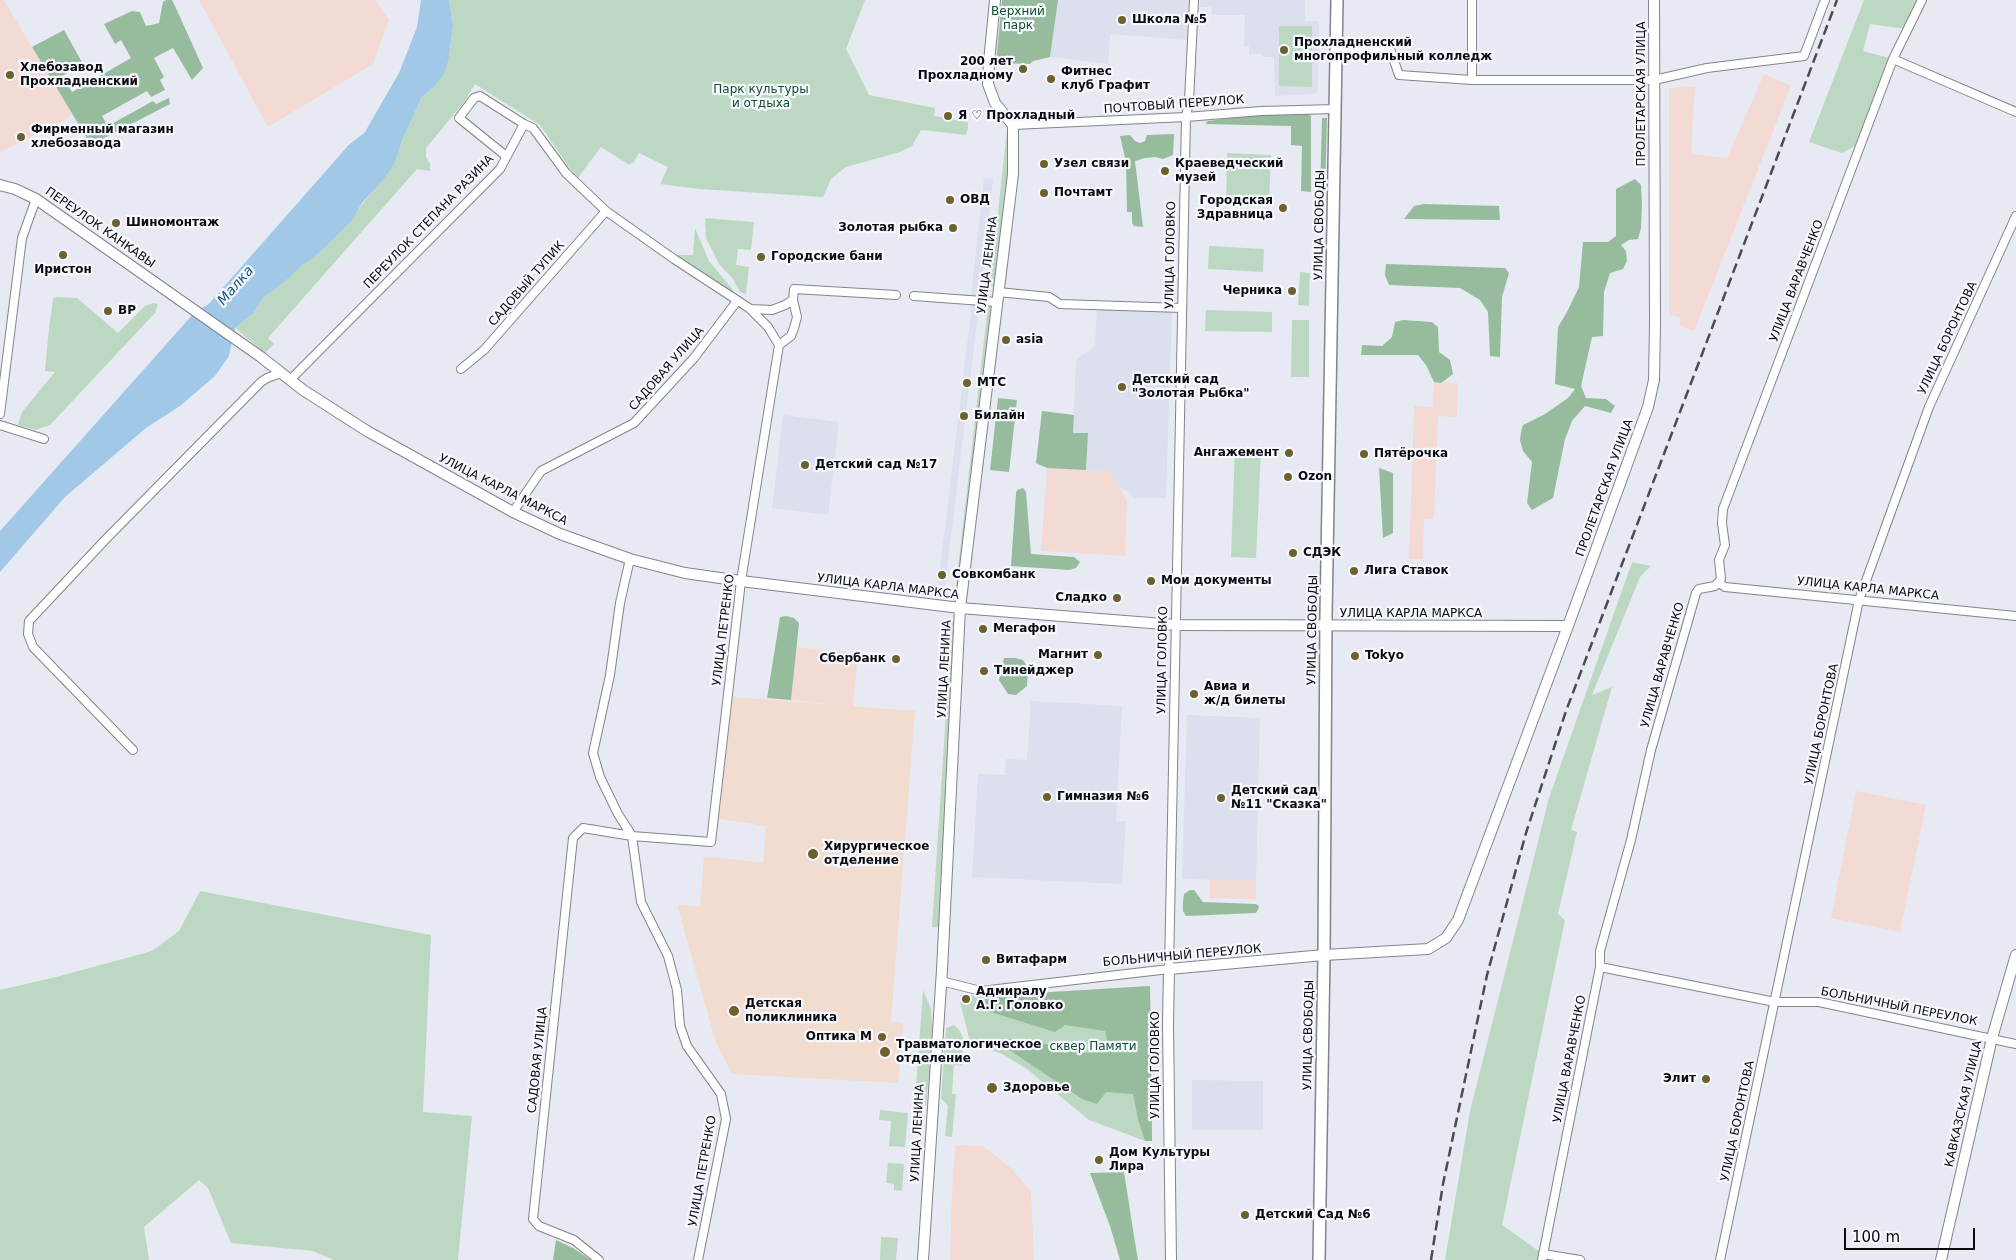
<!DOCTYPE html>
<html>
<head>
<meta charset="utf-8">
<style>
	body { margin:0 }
	#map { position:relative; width:2016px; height:1260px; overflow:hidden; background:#e8eaf3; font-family:"DejaVu Sans",sans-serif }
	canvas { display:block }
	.scale { position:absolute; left:1844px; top:1228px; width:131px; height:22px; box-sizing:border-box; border:2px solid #0b0b0e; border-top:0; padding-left:6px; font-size:15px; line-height:18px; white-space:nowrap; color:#0b0b0e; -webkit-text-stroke:4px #f6f8ff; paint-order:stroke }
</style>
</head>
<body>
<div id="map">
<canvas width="2016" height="1260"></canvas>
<div class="scale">100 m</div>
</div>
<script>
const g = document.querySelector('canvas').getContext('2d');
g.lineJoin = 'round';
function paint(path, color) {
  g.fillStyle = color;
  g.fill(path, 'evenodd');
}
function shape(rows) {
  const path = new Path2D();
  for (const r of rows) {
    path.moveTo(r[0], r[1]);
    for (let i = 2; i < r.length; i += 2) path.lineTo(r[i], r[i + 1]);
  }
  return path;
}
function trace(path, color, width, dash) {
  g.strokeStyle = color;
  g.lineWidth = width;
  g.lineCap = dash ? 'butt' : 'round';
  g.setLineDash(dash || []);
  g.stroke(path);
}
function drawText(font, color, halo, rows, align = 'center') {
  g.font = font + ' "DejaVu Sans",sans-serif';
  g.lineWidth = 4.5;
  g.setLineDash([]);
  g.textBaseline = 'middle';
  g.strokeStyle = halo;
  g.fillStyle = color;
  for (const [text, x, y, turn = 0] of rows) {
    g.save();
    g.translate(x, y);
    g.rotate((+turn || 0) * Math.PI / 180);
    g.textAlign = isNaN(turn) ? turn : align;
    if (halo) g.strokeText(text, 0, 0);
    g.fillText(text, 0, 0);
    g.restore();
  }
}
const built = shape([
	[1058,0,1189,0,1187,40,1110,34,1108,64,1050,57],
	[1200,0,1305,0,1305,21,1319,21,1318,91,1316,94,1275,96,1274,57,1263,57,1262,54,1249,54,1249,46,1244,46,1245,15,1212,15,1211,7,1200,7],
	[984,178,993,179,980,297,971,296],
	[972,304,979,305,945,586,938,585],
	[1097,307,1172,310,1166,498,1134,498,1129,492,1118,486,1110,471,1086,470,1088,433,1073,433,1076,360,1095,346],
	[783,415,839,422,828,515,772,508],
	[1031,701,1122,706,1116,821,1126,821,1122,884,972,877,978,774,1005,775,1006,759,1027,760],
	[1187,715,1260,718,1256,881,1182,879],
	[1192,1080,1263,1081,1263,1130,1192,1130]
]);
const industrial = shape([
	[0,0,4,0,72,115,53,127,0,152],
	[199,0,375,0,389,20,373,64,268,127],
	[1764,74,1791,86,1694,331,1679,326,1681,318,1669,315,1669,88,1695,87,1691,154,1727,158],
	[1434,382,1458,383,1457,417,1438,416,1434,519,1424,519,1423,559,1409,559,1414,406,1433,407],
	[1047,468,1110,471,1127,501,1125,556,1041,551],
	[796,647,858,653,853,707,791,700],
	[1856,791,1926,805,1900,932,1831,918],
	[1210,879,1256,881,1256,899,1210,898],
	[955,1145,983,1146,1011,1168,1031,1191,1034,1260,950,1260,952,1193]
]);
const medical = shape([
	[733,697,915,711,891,1021,903,1023,898,1083,732,1074,716,1043,677,905,700,906,704,856,763,863,766,826,714,818]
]);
const green = shape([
	[449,0,865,0,846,49,869,95,935,108,934,116,968,122,968,128,966,135,921,130,912,146,900,152,846,167,831,179,823,197,699,189,660,184,668,167,639,153,634,162,629,165,601,147,577,179,540,125,475,84,465,101,426,148,426,157,430,164,430,171,417,169,268,338,274,344,265,353,235,328,253,314,264,297,340,233,395,163,402,141,422,97,434,87,449,57,453,25],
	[1864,0,1920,0,1907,29,1870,24,1863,51,1893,59,1862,142,1842,153,1809,142],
	[1279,26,1312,26,1312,87,1279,86],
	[1008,120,1010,174,996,287,990,286],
	[1227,153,1271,155,1269,205,1226,203],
	[705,218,754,222,751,250,738,249,736,265,749,267,746,294,740,292,733,279,719,264,706,238],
	[695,228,709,261,733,290,732,295,678,259,678,255,693,255],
	[1209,246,1264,249,1263,272,1208,269],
	[1300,272,1310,273,1309,306,1298,305],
	[56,297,77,298,118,333,145,306,153,303,158,304,155,313,50,425,35,430,18,425,22,412,55,372,45,371,49,328,53,299],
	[988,305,995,306,963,587,956,586],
	[1206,310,1272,312,1272,332,1205,331],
	[1292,320,1309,320,1309,377,1291,377],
	[1235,447,1261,448,1256,558,1231,557],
	[1632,562,1651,566,1640,577,1592,695,1612,687,1571,830,1577,832,1558,914,1565,920,1502,1225,1543,1254,1542,1260,1445,1260,1470,1111,1549,798],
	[952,620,960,621,944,928,932,927],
	[200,891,431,935,423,1112,472,1116,458,1260,334,1260,313,1251,231,1243,208,1188,199,1180,144,1227,149,1260,0,1260,0,990,60,976,152,951,179,931],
	[1150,986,1152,1141,1145,1141,1089,1120,1027,1069,1002,1054,970,1042,960,1002,960,995,986,996],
	[923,990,931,1009,933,1036,926,1105,914,1115],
	[954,1025,959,1030,963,1037,963,1047,962,1066,954,1065,952,1094,956,1094,952,1137,945,1136,948,1106,941,1098,946,1028],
	[880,1110,908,1113,905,1147,889,1146,891,1121,879,1120],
	[888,1163,904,1164,902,1191,894,1190,894,1184,886,1183],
	[881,1237,898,1238,896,1260,880,1260]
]);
const forest = shape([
	[166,0,172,0,175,6,203,68,192,80,173,48,154,58,164,77,160,80,165,90,151,97,147,91,102,116,108,126,153,101,156,104,169,98,170,104,91,145,32,47,64,30,83,64,62,76,72,92,131,58,121,40,115,44,104,24,132,11,140,12,146,26,159,23,163,2],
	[1002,0,1058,0,1050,57,1033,61,1030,64,996,63],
	[1309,114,1311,116,1311,192,1301,191,1302,146,1291,145,1291,126,1205,124,1208,121,1251,115],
	[1322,118,1327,118,1325,192,1320,192],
	[1174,134,1173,155,1163,159,1155,157,1145,158,1135,161,1143,227,1134,226,1132,223,1132,212,1127,212,1126,162,1120,136,1130,135,1135,141,1140,143,1145,141,1147,135],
	[1635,179,1641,185,1642,204,1641,228,1638,239,1629,240,1621,245,1626,251,1627,261,1623,269,1610,273,1604,292,1603,336,1592,337,1581,386,1586,398,1606,399,1615,406,1611,413,1585,406,1572,421,1565,439,1553,498,1532,510,1527,503,1532,462,1523,451,1520,440,1521,432,1523,425,1545,414,1568,398,1575,389,1555,384,1558,327,1567,312,1579,287,1583,242,1608,242,1616,236,1616,189],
	[1424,204,1499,206,1500,220,1404,219,1414,206],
	[1386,264,1505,268,1509,273,1502,297,1500,357,1490,356,1488,312,1480,300,1460,288,1389,285,1385,275],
	[1403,320,1432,322,1438,327,1439,352,1450,360,1453,374,1441,383,1434,382,1426,365,1418,355,1361,355,1362,345,1382,346,1392,337,1395,322],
	[998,398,1017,400,1009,472,990,470],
	[1042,411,1074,415,1073,433,1088,433,1086,470,1047,468,1036,463],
	[1379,468,1393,473,1393,533,1383,538],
	[1023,488,1026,492,1031,554,1074,557,1080,562,1076,568,1069,570,1011,566,1016,493,1017,490],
	[786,616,794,618,799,623,791,700,767,698,780,617],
	[1004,658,1015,658,1023,660,1028,668,1027,686,1016,695,1008,694,999,680],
	[1190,890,1194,890,1203,902,1255,904,1258,905,1259,908,1256,913,1186,916,1183,911,1183,902,1184,894],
	[1150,986,1152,1141,1145,1141,1138,1119,1133,1094,1106,1092,1097,1104,1082,1099,1002,1045,1009,1039,1037,1042,1083,1053,1110,1052,1105,1031,1065,1025,1055,1032,984,1010,986,996],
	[1124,1172,1134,1236,1138,1260,1120,1260,1110,1226,1090,1173],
	[556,1240,573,1248,591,1260,553,1260]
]);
const water = shape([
	[421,0,449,0,453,25,449,57,445,72,434,87,422,97,402,141,395,163,383,180,363,202,351,221,340,233,315,256,300,267,283,283,264,297,253,314,235,328,229,356,215,376,180,406,146,428,65,497,0,572,0,531,194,313,207,305,222,302,354,151,399,73,417,27]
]);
const river = shape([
	[207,318,354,151,368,140]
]);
const minor = shape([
	[1472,0,1472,80],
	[1337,49,1390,49,1399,75,1472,80,1654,80,1707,68,1804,56,1825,0],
	[1893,59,2016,112],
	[1013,125,1186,117,1261,111,1335,109],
	[506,156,459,118,474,98,480,96,524,124],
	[998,292,1049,297,1060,304,1182,308],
	[914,296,996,302],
	[751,309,772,310,785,305,793,300],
	[779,345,791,336,794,328,797,317,793,300,794,289,896,295],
	[461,369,484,350,606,211],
	[290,380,500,169,524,124,533,128,566,173,606,211,674,259,749,308,768,327,779,345],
	[0,414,22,238,36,199],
	[0,425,44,439],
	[513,512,541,471,634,423,694,358,737,301],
	[630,559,620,603,610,675,593,753,600,777,618,814,632,836,641,902,668,956,677,990,680,1026,687,1046,721,1094,726,1119,698,1260],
	[1719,583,1725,587,2016,616],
	[133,750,33,647,28,634,29,621,106,539,261,382,267,378,281,373],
	[1600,967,1775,1002,1819,1002,2016,1044],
	[941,981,981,991,1169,969,1186,117,1189,101,1194,0],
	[1543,1254,1580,1260],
	[599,1260,574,1240,539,1226,533,1219,573,838,583,828,632,836,711,842,741,581,779,345],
	[1542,1260,1600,967,1600,951,1631,840,1651,750,1696,593,1699,589,1715,586,1721,579,1719,560,1725,545,1722,523,1723,509,1893,59,1922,0],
	[1720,1260,1859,600,1929,407,2016,216]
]);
const tertiary = shape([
	[0,185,15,189,36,199,261,357,303,390,367,431,513,512,560,534,630,559,685,573,741,581,960,608,1176,625,1568,626],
	[923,1260,942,970,960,608,1013,174,1013,125,995,103,988,84,989,62,995,0],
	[1171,1260,1168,1024,1169,969,1324,955,1428,949,1446,938,1458,920,1568,626,1648,407,1654,380,1655,322,1654,0],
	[1941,1260,1992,1038,2016,955]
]);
const secondary = shape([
	[1319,1260,1324,955,1326,615,1337,0]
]);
const rail = shape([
	[1431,1260,1443,1184,1487,975,1526,833,1566,711,1837,0]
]);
const markers = [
	[1122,20,5,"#6e602d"],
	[1284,50,5,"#6e602d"],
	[1023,69,5,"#6e602d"],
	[10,75,5,"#6e602d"],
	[1051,79,5,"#6e602d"],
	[948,116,5,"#6e602d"],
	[21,137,5,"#6e602d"],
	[1044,164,5,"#6e602d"],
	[1165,171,5,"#6e602d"],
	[1044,193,5,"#6e602d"],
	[950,200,5,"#6e602d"],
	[1283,208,5,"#6e602d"],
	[116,223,5,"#6e602d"],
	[953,228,5,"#6e602d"],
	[63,255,5,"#6e602d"],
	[761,257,5,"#6e602d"],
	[1292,291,5,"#6e602d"],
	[108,311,5,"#6e602d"],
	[1006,340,5,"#6e602d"],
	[967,383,5,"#6e602d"],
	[1122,387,5,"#6e602d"],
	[964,416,5,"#6e602d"],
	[1289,453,5,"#6e602d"],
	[1364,454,5,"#6e602d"],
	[805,465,5,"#6e602d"],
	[1288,477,5,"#6e602d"],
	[1293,553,5,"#6e602d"],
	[1354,571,5,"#6e602d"],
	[942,575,5,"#6e602d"],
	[1151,581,5,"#6e602d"],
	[1117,598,5,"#6e602d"],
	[983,629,5,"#6e602d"],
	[1098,655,5,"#6e602d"],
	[1355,656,5,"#6e602d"],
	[896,659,5,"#6e602d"],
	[984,671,5,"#6e602d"],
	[1194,694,5,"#6e602d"],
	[1047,797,5,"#6e602d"],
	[1221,798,5,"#6e602d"],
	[813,854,6,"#6e602d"],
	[986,960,5,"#6e602d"],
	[966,999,5,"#6e602d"],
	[734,1011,6,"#6e602d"],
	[882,1037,5,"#6e602d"],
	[885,1052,6,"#6e602d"],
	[1706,1079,5,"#6e602d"],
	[992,1088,6,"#6e602d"],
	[1099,1160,5,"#6e602d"],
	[1245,1215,5,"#6e602d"]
];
const parkNames = [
	["Верхний",1018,12],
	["парк",1018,26],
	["Парк культуры",761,90],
	["и отдыха",761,104],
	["сквер Памяти",1093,1047]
];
const poiNames = [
	["Школа №5",1132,20],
	["Прохладненский",1294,43],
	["многопрофильный колледж",1294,57],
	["200 лет",1013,62,"right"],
	["Прохладному",1013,76,"right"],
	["Хлебозавод",20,68],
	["Прохладненский",20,82],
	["Фитнес",1061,72],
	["клуб Графит",1061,86],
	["Я ♡ Прохладный",958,116],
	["Фирменный магазин",31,130],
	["хлебозавода",31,144],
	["Узел связи",1054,164],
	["Краеведческий",1175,164],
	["музей",1175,178],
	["Почтамт",1054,193],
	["ОВД",960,200],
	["Городская",1273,201,"right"],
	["Здравница",1273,215,"right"],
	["Шиномонтаж",126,223],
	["Золотая рыбка",943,228,"right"],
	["Городские бани",771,257],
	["Иристон",63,270,"center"],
	["Черника",1282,291,"right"],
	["BP",118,311],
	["asia",1016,340],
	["Детский сад",1132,380],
	["\"Золотая Рыбка\"",1132,394],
	["МТС",977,383],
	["Билайн",974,416],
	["Ангажемент",1279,453,"right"],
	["Пятёрочка",1374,454],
	["Детский сад №17",815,465],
	["Ozon",1298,477],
	["СДЭК",1303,553],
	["Лига Ставок",1364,571],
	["Совкомбанк",952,575],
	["Мои документы",1161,581],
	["Сладко",1107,598,"right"],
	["Мегафон",993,629],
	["Магнит",1088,655,"right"],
	["Tokyo",1365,656],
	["Сбербанк",886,659,"right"],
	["Тинейджер",994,671],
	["Авиа и",1204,687],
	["ж/д билеты",1204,701],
	["Детский сад",1231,791],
	["№11 \"Сказка\"",1231,805],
	["Гимназия №6",1057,797],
	["Хирургическое",824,847],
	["отделение",824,861],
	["Витафарм",996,960],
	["Адмиралу",976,992],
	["А.Г. Головко",976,1006],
	["Детская",745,1004],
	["поликлиника",745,1018],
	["Оптика М",872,1037,"right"],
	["Травматологическое",896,1045],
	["отделение",896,1059],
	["Элит",1696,1079,"right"],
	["Здоровье",1003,1088],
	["Дом Культуры",1109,1153],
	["Лира",1109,1167],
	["Детский Сад №6",1255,1215]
];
const streetNames = [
	["ПРОЛЕТАРСКАЯ УЛИЦА",1642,94,-90],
	["ПОЧТОВЫЙ ПЕРЕУЛОК",1174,105,-4],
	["ПЕРЕУЛОК СТЕПАНА РАЗИНА",429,222,-46],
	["УЛИЦА СВОБОДЫ",1320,225,-89],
	["ПЕРЕУЛОК КАНКАВЫ",100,228,35],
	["УЛИЦА ГОЛОВКО",1171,255,-89],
	["УЛИЦА ЛЕНИНА",988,265,-83],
	["УЛИЦА ВАРАВЧЕНКО",1797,281,-69],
	["САДОВЫЙ ТУПИК",527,284,-49],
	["УЛИЦА БОРОНТОВА",1948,338,-65],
	["САДОВАЯ УЛИЦА",667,369,-49],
	["ПРОЛЕТАРСКАЯ УЛИЦА",1605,488,-70],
	["УЛИЦА КАРЛА МАРКСА",503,490,27],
	["УЛИЦА КАРЛА МАРКСА",888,587,7],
	["УЛИЦА КАРЛА МАРКСА",1868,589,6],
	["УЛИЦА КАРЛА МАРКСА",1411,614],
	["УЛИЦА ПЕТРЕНКО",724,630,-83],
	["УЛИЦА СВОБОДЫ",1313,630,-89],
	["УЛИЦА ГОЛОВКО",1163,660,-89],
	["УЛИЦА ВАРАВЧЕНКО",1663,665,-74],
	["УЛИЦА ЛЕНИНА",945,669,-87],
	["УЛИЦА БОРОНТОВА",1822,724,-78],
	["БОЛЬНИЧНЫЙ ПЕРЕУЛОК",1182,956,-5],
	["БОЛЬНИЧНЫЙ ПЕРЕУЛОК",1899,1007,11],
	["УЛИЦА СВОБОДЫ",1309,1035,-89],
	["УЛИЦА ВАРАВЧЕНКО",1570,1059,-79],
	["САДОВАЯ УЛИЦА",538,1060,-84],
	["УЛИЦА ГОЛОВКО",1156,1065,-90],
	["КАВКАЗСКАЯ УЛИЦА",1964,1104,-77],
	["УЛИЦА БОРОНТОВА",1738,1121,-78],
	["УЛИЦА ЛЕНИНА",918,1133,-87],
	["УЛИЦА ПЕТРЕНКО",703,1171,-80]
];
const waterNames = [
	["Малка",236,286,-49]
];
paint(built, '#dbdfee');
paint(industrial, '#f4dad5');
paint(medical, '#f2dccf');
paint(green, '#bdd8c2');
paint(forest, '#96bc9d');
paint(water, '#a1c9e7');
trace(river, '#a1c9e7', 16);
trace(minor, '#82848c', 10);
trace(tertiary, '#82848c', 12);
trace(secondary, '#82848c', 14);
trace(minor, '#fff', 8);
trace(tertiary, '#fff', 10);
trace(secondary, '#fff', 11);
trace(rail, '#4b4b50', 2.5, [10, 5]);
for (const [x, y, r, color] of markers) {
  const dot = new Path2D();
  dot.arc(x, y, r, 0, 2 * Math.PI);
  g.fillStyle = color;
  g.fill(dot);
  trace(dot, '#f6f8ff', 2);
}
drawText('12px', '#135028', '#f6f8ff', parkNames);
drawText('bold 12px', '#0b0b0e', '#f6f8ff', poiNames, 'left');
drawText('12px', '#0b0b0e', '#f6f8ff', streetNames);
drawText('italic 14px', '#14547c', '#f6f8ff', waterNames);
</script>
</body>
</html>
